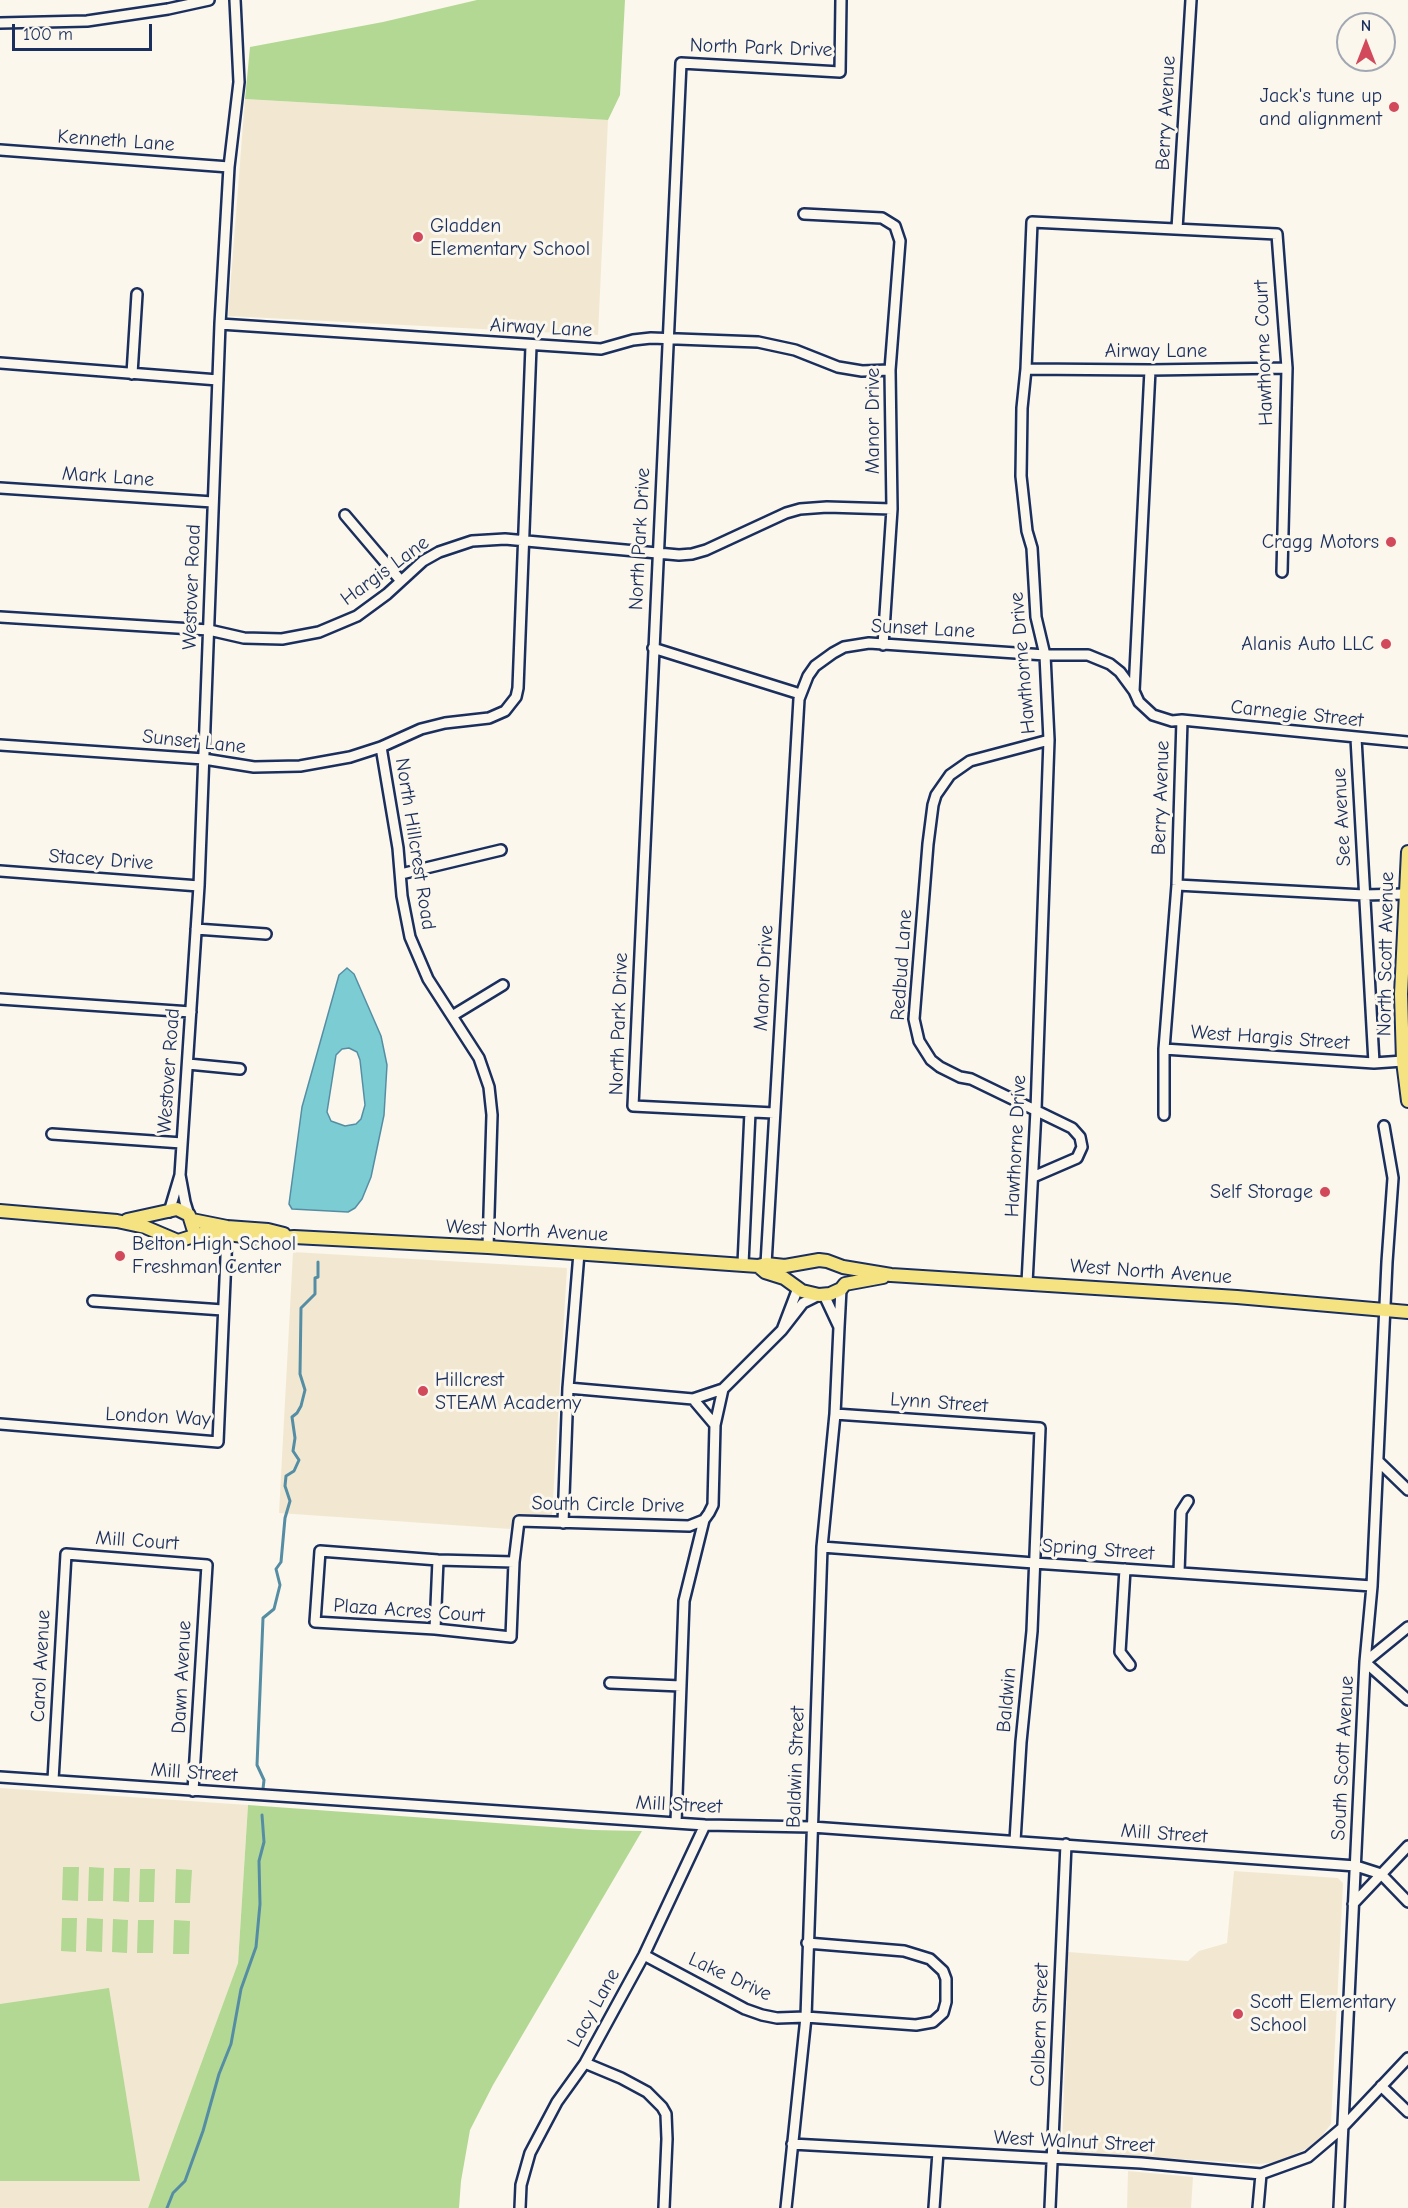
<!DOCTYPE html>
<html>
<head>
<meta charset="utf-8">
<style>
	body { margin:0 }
	#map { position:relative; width:1408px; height:2208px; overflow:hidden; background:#fbf7ec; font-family:"Comic Neue",sans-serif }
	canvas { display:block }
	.north { position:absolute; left:1336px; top:12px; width:60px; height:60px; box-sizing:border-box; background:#fbf7ec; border:2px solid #a1a7b3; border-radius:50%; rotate:0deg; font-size:16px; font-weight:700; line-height:24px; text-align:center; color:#1b2f5e }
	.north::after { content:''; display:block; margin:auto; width:21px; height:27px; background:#d1495b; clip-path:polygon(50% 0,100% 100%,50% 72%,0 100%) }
	.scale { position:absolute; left:12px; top:24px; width:140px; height:27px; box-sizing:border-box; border:3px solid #1b2f5e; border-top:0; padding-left:8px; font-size:18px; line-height:21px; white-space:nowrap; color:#1b2f5e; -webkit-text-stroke:4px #fbf7ec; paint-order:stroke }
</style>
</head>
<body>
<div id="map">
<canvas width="1408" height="2208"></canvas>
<div class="north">N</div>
<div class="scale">100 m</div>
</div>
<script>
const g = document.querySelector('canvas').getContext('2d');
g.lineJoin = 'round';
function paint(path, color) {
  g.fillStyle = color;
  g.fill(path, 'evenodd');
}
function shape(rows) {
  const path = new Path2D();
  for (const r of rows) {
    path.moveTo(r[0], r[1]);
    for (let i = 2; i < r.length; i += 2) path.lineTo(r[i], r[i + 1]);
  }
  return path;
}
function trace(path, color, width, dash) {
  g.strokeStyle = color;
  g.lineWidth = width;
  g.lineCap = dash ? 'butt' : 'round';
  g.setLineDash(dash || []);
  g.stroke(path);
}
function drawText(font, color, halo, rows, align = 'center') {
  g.font = font + ' "Comic Neue",sans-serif';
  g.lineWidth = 6;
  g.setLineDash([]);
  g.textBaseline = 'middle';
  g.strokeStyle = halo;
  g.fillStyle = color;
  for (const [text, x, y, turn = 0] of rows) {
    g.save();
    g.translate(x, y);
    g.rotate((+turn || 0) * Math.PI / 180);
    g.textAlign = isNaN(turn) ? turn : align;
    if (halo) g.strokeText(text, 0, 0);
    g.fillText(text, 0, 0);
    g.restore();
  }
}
const built = shape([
	[245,99,608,120,598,335,228,316],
	[293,1252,567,1268,552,1516,517,1514,510,1529,279,1513],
	[0,1788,248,1805,238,1963,148,2208,0,2208],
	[1234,1871,1338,1878,1343,1883,1331,2124,1321,2137,1308,2148,1278,2162,1259,2164,1062,2152,1068,1952,1188,1961,1199,1951,1227,1943],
	[1128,2171,1193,2177,1191,2208,1127,2208]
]);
const green = shape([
	[477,0,625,0,620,95,608,120,245,99,250,47,383,22],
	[248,1805,593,1830,642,1831,493,2085,470,2130,461,2181,459,2208,148,2208,238,1963],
	[63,1867,79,1867,78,1901,62,1900],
	[89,1867,104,1868,103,1901,88,1901],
	[114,1868,130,1868,129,1902,113,1901],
	[140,1869,155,1869,154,1902,139,1902],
	[176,1869,192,1870,190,1903,175,1903],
	[62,1918,77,1918,76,1952,61,1951],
	[87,1918,103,1919,102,1952,86,1951],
	[113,1919,128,1920,127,1953,112,1952],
	[138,1920,154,1920,153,1953,137,1953],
	[174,1920,190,1921,189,1954,173,1954],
	[109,1988,140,2181,0,2181,0,2004]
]);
const water = shape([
	[347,968,354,974,381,1036,387,1065,384,1115,371,1177,362,1199,355,1208,348,1212,292,1209,289,1204,302,1107,339,975,347,968],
	[349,1048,357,1052,360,1060,365,1105,361,1119,356,1124,345,1126,331,1121,327,1112,336,1055,342,1049,349,1048]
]);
const stream = shape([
	[263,1789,264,1780,257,1765,263,1618,274,1609,280,1585,276,1569,281,1562,285,1518,290,1501,285,1486,286,1476,294,1471,299,1460,293,1451,295,1438,292,1417,297,1413,301,1406,305,1390,300,1374,301,1308,315,1294,315,1278,318,1277,318,1262],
	[167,2208,173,2193,185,2181,203,2131,219,2074,231,2044,241,1989,256,1947,260,1904,259,1861,264,1842,262,1815]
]);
const minor = shape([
	[0,23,87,21,168,9,209,0],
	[0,150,229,167],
	[804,214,882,218,895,226,900,241,890,370,892,509,883,645],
	[1177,229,1191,0],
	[220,324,601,349,633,340,651,338,758,342,795,350,838,367,862,371,890,370],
	[0,363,218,380],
	[1026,369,1150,370,1287,368],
	[1150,370,1134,691,1139,702,1153,715,1172,721,1182,720,1408,742],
	[132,374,137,294],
	[0,488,213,502],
	[345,515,401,581],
	[0,617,209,630,244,638,282,639,319,632,357,616,387,594,423,561,439,552,472,541,505,539,679,555,692,554,706,550,786,513,800,509,827,507,892,509],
	[653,648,800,694],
	[1356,738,1374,1063],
	[0,745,204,759,254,767,300,766,350,757,381,747,421,729,445,723,489,718,505,711,516,697,518,688,531,346],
	[381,747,398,848,402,896,410,937,428,979,479,1058,489,1087,492,1115,488,1247],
	[0,871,199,886],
	[401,874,501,850],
	[1177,885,1364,895,1405,894],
	[196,929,266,934],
	[0,999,191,1012],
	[452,1016,503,985],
	[1164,1049,1374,1063,1403,1061],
	[188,1064,240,1069],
	[774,1113,633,1106,681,63,840,72,841,0],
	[1164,1115,1164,1049,1177,885,1182,720],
	[52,1134,182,1143],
	[180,1175,185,1202,189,1215],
	[1033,1177,1077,1158,1082,1147,1080,1137,1072,1128,971,1079,960,1077,940,1067,931,1060,919,1041,914,1019,928,844,933,805,936,795,950,775,970,761,1049,740],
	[169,1212,180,1175,199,886,220,324,229,167,239,82,235,0],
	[743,1264,750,1112],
	[766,1264,799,699,808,676,815,666,833,653,844,647,869,643,1045,655,1088,655,1110,664,1120,672,1134,691],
	[1027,1283,1036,1110,1049,740,1045,655,1036,617,1032,548,1027,531,1021,476,1022,408,1026,369,1032,222,1277,234,1287,368,1282,572],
	[798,1288,782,1330,803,1303,819,1295],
	[824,1295,839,1327,841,1289],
	[93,1301,223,1310],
	[568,1388,693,1399,723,1389,782,1330],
	[693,1399,715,1425],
	[835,1414,1040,1428,1032,1631,1021,1742,1015,1841],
	[0,1424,218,1442,227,1234],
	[1378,1461,1408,1490],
	[563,1523,568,1388,579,1253],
	[822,1547,1034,1563,1372,1586],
	[514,1562,438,1560,320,1551,315,1622,435,1629,511,1637,514,1562,519,1521,689,1526,704,1520,709,1513,713,1505,715,1425,723,1389],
	[1125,1569,1120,1652,1130,1665],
	[1179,1573,1181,1512,1188,1501],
	[1408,1627,1365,1662,1408,1700],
	[435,1629,438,1560],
	[610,1683,681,1686],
	[0,1777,705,1825,812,1827,1356,1866,1381,1874,1408,1902],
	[53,1780,66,1554,207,1565,193,1791],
	[676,1823,684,1601,704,1520],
	[1353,1904,1408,1846],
	[644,1955,745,2009,762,2015,777,2018,806,2017,916,2025,933,2022,943,2013,946,2002,946,1979,943,1971,930,1959,904,1951,807,1943],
	[585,2063,621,2078,647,2092,662,2107,666,2114,667,2139,664,2208],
	[1381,2086,1408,2112],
	[792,2144,1141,2163,1261,2174,1308,2157,1341,2129,1408,2058],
	[520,2208,521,2185,530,2153,557,2102,585,2063,644,1955,705,1825],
	[786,2208,806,2017,822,1547,835,1414,839,1327],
	[934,2208,938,2152],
	[1050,2208,1066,1844],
	[1258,2208,1261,2174],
	[1339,2208,1365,1662,1372,1586,1387,1262,1393,1178,1384,1126]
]);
const major = shape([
	[1408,852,1401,994,1403,1061,1408,1101],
	[0,1211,117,1221,145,1227,178,1241,200,1234,227,1234,268,1239,294,1237,488,1247,758,1266,766,1264,785,1266,819,1260,827,1261,843,1267,891,1275,1237,1297,1408,1312],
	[127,1220,177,1209,189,1215,193,1228],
	[192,1220,227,1227,268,1230,284,1234],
	[758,1266,765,1272,784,1278,802,1291,819,1295,830,1294,841,1289,845,1284,883,1277]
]);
const markers = [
	[1394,107,6,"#d1495b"],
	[418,237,6,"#d1495b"],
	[1391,542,6,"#d1495b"],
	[1386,644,6,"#d1495b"],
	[1325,1192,6,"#d1495b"],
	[120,1256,6,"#d1495b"],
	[423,1391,6,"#d1495b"],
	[1238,2014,6,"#d1495b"]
];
const streetNames = [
	["North Park Drive",761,48,2],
	["Berry Avenue",1166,113,-87],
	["Kenneth Lane",116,141,4],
	["Airway Lane",541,328,3],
	["Airway Lane",1156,351],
	["Hawthorne Court",1264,353,-92],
	["Manor Drive",873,421,-90],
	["Mark Lane",108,477,4],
	["North Park Drive",640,539,-87],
	["Hargis Lane",385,571,-36],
	["Westover Road",192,587,-88],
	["Sunset Lane",923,629,3],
	["Hawthorne Drive",1023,663,-95],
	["Carnegie Street",1297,714,6],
	["Sunset Lane",194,742,6],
	["Berry Avenue",1161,798,-88],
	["See Avenue",1342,817,-93],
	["North Hillcrest Road",415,844,81],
	["Stacey Drive",101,860,4],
	["North Scott Avenue",1386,954,-89],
	["Redbud Lane",902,965,-86],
	["Manor Drive",764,978,-87],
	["North Park Drive",619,1024,-88],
	["West Hargis Street",1270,1038,4],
	["Westover Road",169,1071,-86],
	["Hawthorne Drive",1016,1146,-87],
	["West North Avenue",527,1231,3],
	["West North Avenue",1151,1272,4],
	["Lynn Street",939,1403,4],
	["London Way",158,1417,3],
	["South Circle Drive",608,1505,1],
	["Mill Court",137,1541,4],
	["Spring Street",1098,1550,4],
	["Plaza Acres Court",409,1611,4],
	["Carol Avenue",41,1666,-87],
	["Dawn Avenue",182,1677,-87],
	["Baldwin",1007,1700,-85],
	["South Scott Avenue",1343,1758,-87],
	["Baldwin Street",796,1767,-88],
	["Mill Street",194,1773,4],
	["Mill Street",679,1805,3],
	["Mill Street",1164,1834,4],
	["Lake Drive",730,1977,25],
	["Lacy Lane",594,2008,-61],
	["Colbern Street",1040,2025,-88],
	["West Walnut Street",1074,2142,3]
];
const poiNames = [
	["Jack's tune up",1382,96],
	["and alignment",1382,119],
	["Gladden",430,226,"left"],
	["Elementary School",430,249,"left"],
	["Cragg Motors",1379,542],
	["Alanis Auto LLC",1374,644],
	["Self Storage",1313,1192],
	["Belton High School",132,1244,"left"],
	["Freshman Center",132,1267,"left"],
	["Hillcrest",435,1380,"left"],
	["STEAM Academy",435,1403,"left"],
	["Scott Elementary",1250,2002,"left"],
	["School",1250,2025,"left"]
];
paint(built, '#f2e8d2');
paint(green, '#b3d893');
paint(water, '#7ccdd3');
trace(water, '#558ea4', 1.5);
trace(stream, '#558ea4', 3);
trace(minor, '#1b2f5e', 14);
trace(major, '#1b2f5e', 16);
trace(minor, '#fbf7ec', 9);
trace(major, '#f5e382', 12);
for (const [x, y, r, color] of markers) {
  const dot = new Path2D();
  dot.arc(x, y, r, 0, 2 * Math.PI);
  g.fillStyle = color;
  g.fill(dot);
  trace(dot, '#fbf7ec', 2);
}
drawText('20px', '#1b2f5e', '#fbf7ec', streetNames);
drawText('20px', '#1b2f5e', '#fbf7ec', poiNames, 'right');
</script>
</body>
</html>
